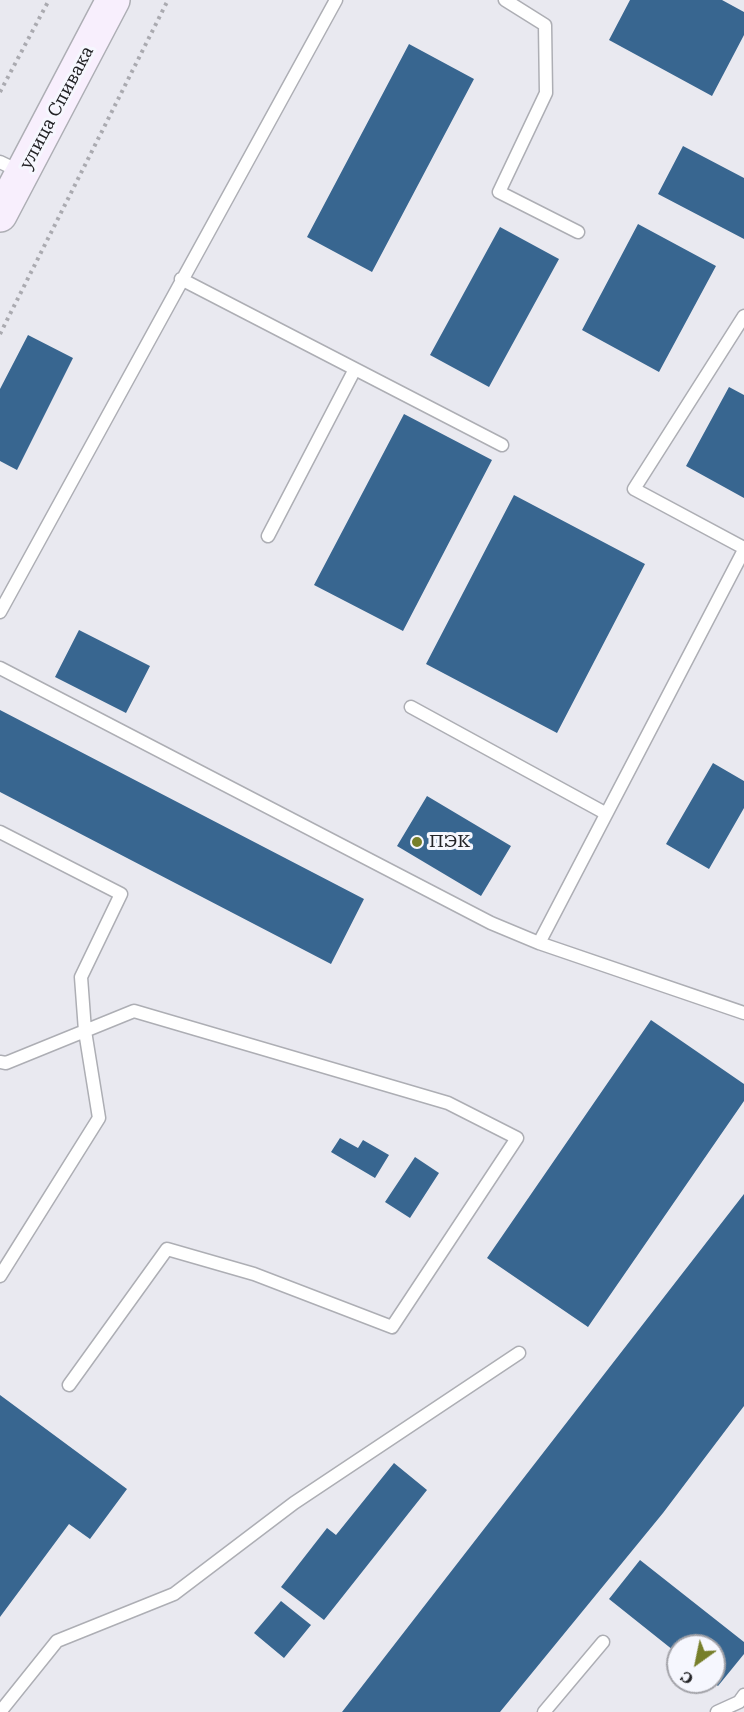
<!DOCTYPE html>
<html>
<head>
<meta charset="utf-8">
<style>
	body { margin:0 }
	#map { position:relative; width:744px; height:1712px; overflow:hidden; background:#e9e9f0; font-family:"Roboto Serif",serif }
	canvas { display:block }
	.north { position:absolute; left:666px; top:1634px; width:60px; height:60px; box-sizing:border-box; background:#f6f7fe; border:2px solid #a2a2a8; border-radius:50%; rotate:213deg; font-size:16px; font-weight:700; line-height:24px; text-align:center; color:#232326 }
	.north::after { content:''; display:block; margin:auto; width:21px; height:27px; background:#777f2a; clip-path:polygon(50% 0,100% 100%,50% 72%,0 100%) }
</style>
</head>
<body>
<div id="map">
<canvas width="744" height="1712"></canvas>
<div class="north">С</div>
</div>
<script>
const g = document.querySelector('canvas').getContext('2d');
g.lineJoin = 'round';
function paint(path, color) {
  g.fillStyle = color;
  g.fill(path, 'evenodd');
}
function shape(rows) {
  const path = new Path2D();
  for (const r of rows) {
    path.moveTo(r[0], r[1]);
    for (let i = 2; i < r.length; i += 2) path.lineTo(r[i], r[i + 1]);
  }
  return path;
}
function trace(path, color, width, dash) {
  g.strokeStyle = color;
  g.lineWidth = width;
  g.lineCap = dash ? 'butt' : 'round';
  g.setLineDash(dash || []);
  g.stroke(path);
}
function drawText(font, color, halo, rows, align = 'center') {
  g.font = font + ' "Roboto Serif",serif';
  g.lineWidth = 6;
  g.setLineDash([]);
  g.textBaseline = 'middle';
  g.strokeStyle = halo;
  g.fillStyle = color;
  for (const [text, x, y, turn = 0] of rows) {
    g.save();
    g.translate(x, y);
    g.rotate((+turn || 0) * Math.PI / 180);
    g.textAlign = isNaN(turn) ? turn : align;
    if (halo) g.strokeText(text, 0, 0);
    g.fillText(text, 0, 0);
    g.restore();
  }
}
const building = shape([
	[630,0,722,0,744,12,744,35,712,96,609,40],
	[409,44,474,79,372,272,307,237],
	[683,146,744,178,744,239,658,194],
	[638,224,716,266,659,372,582,330],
	[500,227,559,259,489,387,430,355],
	[28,335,73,358,17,470,0,461,0,389],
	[729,387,744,395,744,498,686,466],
	[404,414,492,460,403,631,314,585],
	[514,495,645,564,557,733,426,664],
	[79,630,150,666,126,713,55,677],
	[0,710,364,899,331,964,0,792],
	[713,763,744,781,744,808,709,869,666,844],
	[427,796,511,846,481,896,397,846],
	[651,1020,744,1084,744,1101,588,1327,487,1258],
	[340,1138,358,1148,363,1140,389,1155,375,1178,331,1152],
	[415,1157,439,1173,410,1218,385,1202],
	[744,1194,744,1406,663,1513,500,1712,342,1712],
	[0,1395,127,1489,90,1539,69,1524,0,1617],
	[394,1463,427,1490,324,1620,281,1587,327,1528,336,1535],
	[640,1560,744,1642,744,1654,718,1686,714,1683,714,1646,678,1646,678,1654,609,1599],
	[281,1601,311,1625,284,1658,254,1633]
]);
const path = shape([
	[0,92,49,0],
	[0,334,168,0]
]);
const lane = shape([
	[505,0,545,25,546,93,499,192,578,232],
	[0,162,21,172],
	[181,279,502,445],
	[744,316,634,489,744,548],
	[268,536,355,369],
	[0,612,336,0],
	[0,668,491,923,539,943,744,550],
	[411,707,605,813],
	[0,832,121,894,81,977,85,1031,99,1118,0,1276],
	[539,943,744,1013],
	[0,1062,6,1063,134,1011,448,1103,517,1138,392,1327,254,1274,167,1249,69,1385],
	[0,1712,57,1641,174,1594,294,1503,519,1353],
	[544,1712,603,1642],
	[717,1712,739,1702,744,1695]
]);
const secondary = shape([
	[0,215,113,0]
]);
const markers = [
	[417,842,6,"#777f2a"]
];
const streetNames = [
	["улица Спивака",57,108,-62]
];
const poiNames = [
	["ПЭК",429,842]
];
paint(building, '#386690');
trace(lane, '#adaeb4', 15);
trace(secondary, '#adaeb4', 36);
trace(path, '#aaaab0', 4, [3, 4.5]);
trace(lane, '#fff', 12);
trace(secondary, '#f8effd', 33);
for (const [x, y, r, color] of markers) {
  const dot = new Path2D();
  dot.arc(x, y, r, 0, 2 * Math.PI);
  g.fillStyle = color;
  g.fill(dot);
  trace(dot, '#f6f7fe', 2);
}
drawText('18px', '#232326', '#f6f7fe', streetNames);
drawText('18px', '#232326', '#f6f7fe', poiNames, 'left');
</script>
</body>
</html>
